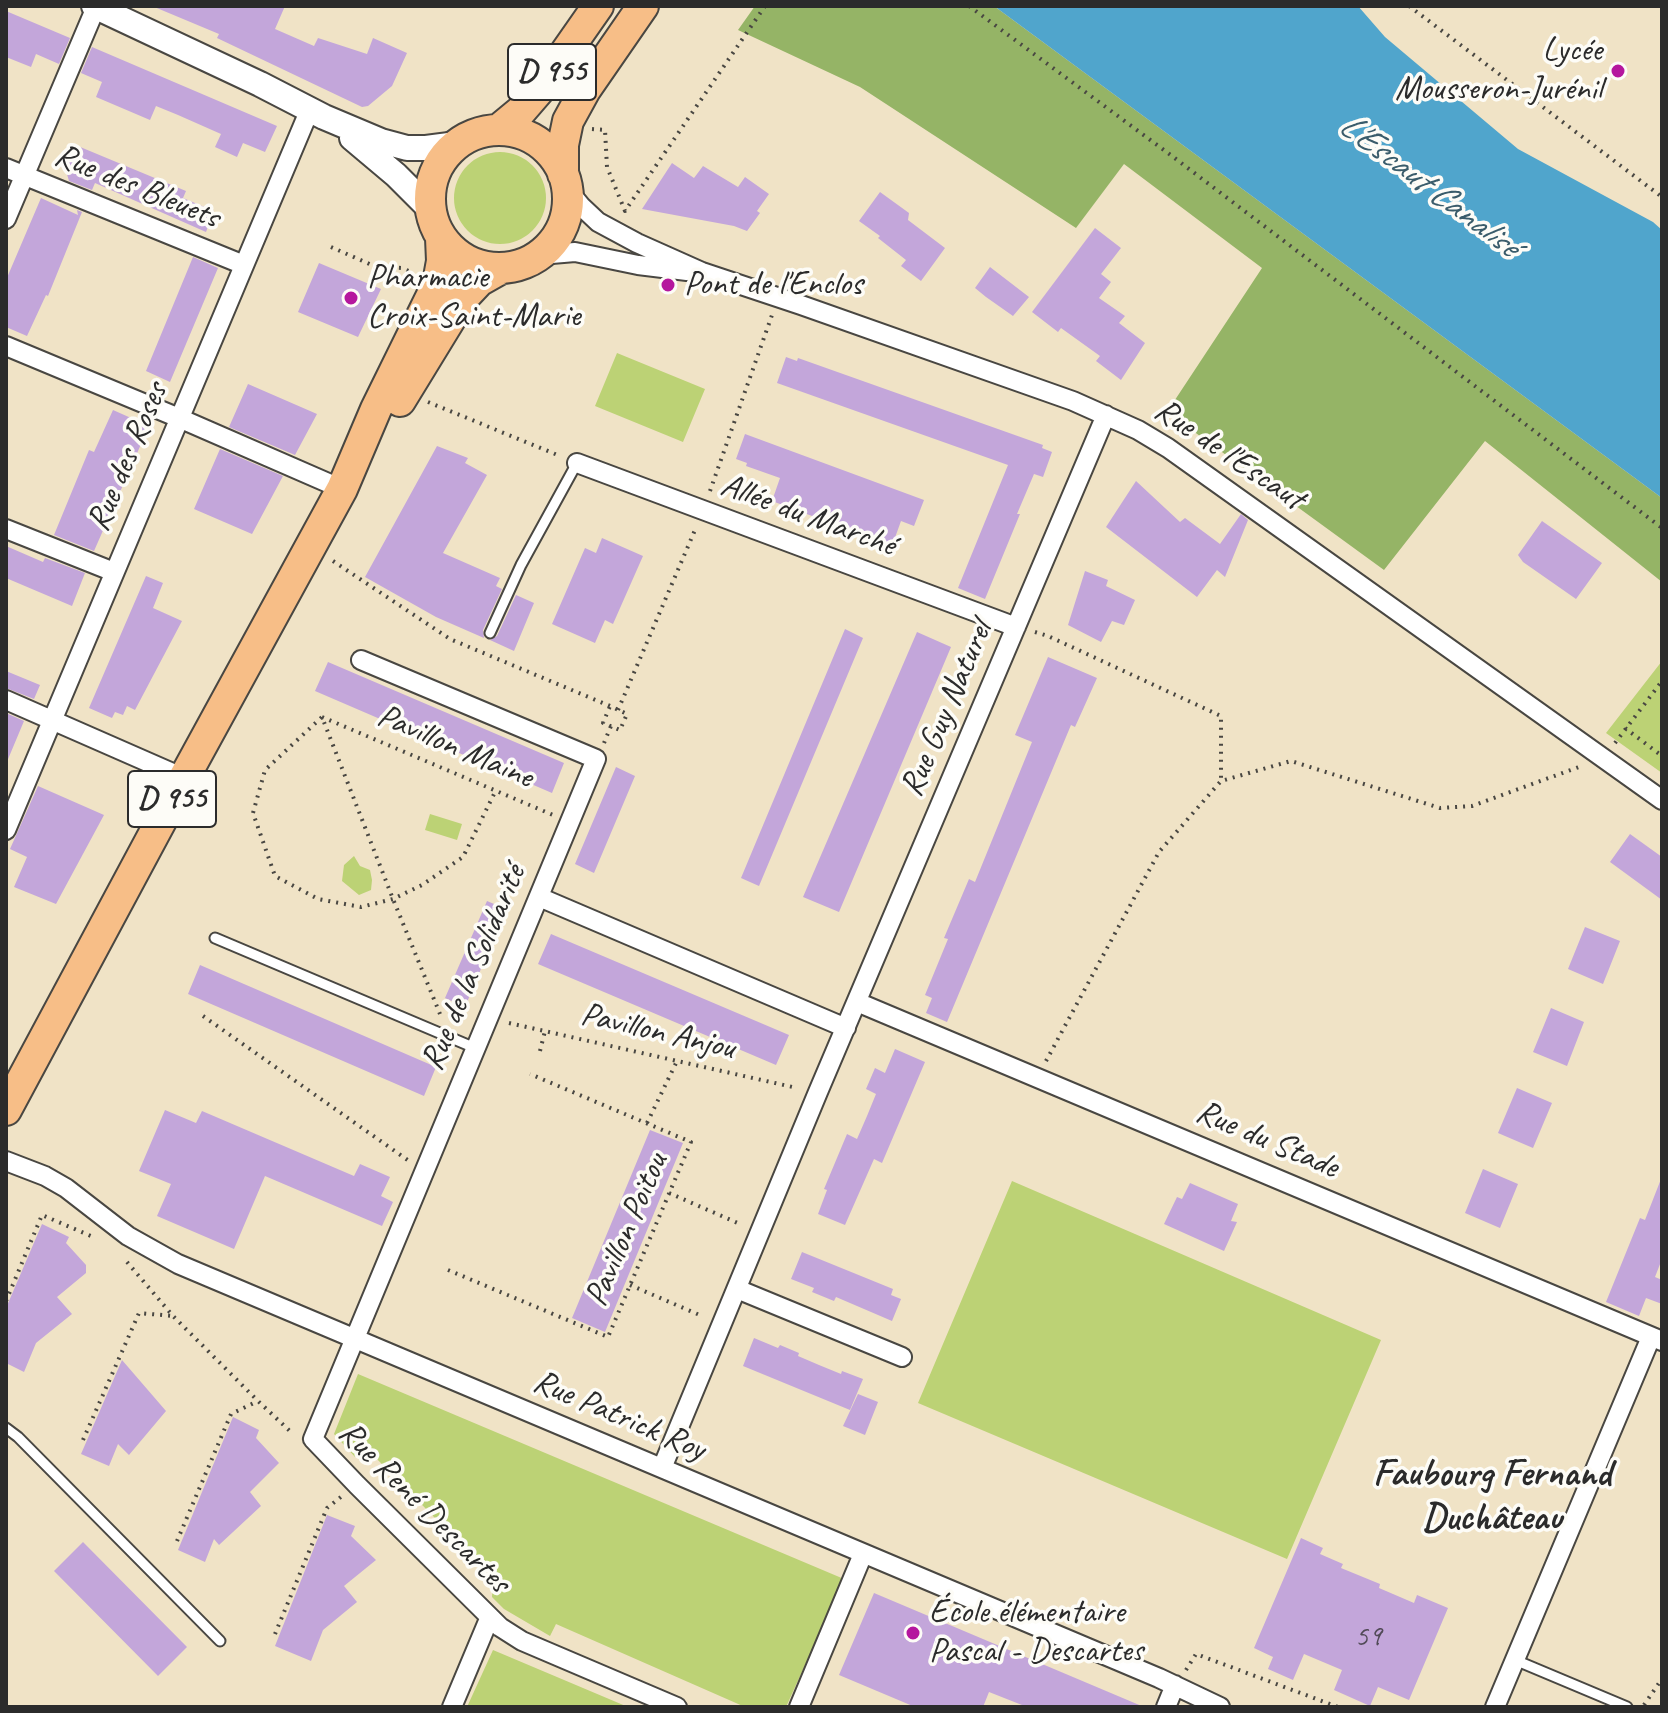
<!DOCTYPE html>
<html>
<head>
<meta charset="utf-8">
<style>
	body { margin:0 }
	#map { position:relative; width:1668px; height:1713px; overflow:hidden; background:#f0e3c6; font-family:Caveat,sans-serif }
	canvas { display:block }
	.frame { position:absolute; inset:0; border:8px solid #2b2b2b; pointer-events:none }
</style>
</head>
<body>
<div id="map">
<canvas width="1668" height="1713"></canvas>
<div class="frame"></div>
</div>
<script>
const g = document.querySelector('canvas').getContext('2d');
g.lineJoin = 'round';
function paint(path, color) {
  g.fillStyle = color;
  g.fill(path, 'evenodd');
}
function shape(rows) {
  const path = new Path2D();
  for (const r of rows) {
    if (r.length === 3) {
      path.moveTo(r[0] + r[2], r[1]);
      path.arc(r[0], r[1], r[2], 0, 2 * Math.PI);
      continue;
    }
    path.moveTo(r[0], r[1]);
    for (let i = 2; i < r.length; i += 2) path.lineTo(r[i], r[i + 1]);
  }
  return path;
}
function trace(path, color, width, dash) {
  g.strokeStyle = color;
  g.lineWidth = width;
  g.lineCap = dash ? 'butt' : 'round';
  g.setLineDash(dash || []);
  g.stroke(path);
}
function drawText(font, color, halo, rows, align = 'center') {
  g.font = font + ' Caveat,sans-serif';
  g.lineWidth = 7;
  g.setLineDash([]);
  g.textBaseline = 'middle';
  g.strokeStyle = halo;
  g.fillStyle = color;
  for (const [text, x, y, turn = 0] of rows) {
    g.save();
    g.translate(x, y);
    g.rotate((+turn || 0) * Math.PI / 180);
    g.textAlign = isNaN(turn) ? turn : align;
    if (halo) g.strokeText(text, 0, 0);
    g.fillText(text, 0, 0);
    g.restore();
  }
}
const green = shape([
	[500,198,46],
	[617,353,705,389,683,442,595,406],
	[1662,661,1662,773,1606,733],
	[430,814,462,824,457,840,425,830],
	[354,856,360,866,370,870,372,880,371,890,359,895,342,881,344,865],
	[1012,1181,1381,1340,1287,1559,918,1403],
	[358,1374,844,1579,786,1707,745,1707,556,1624,550,1636,504,1609,492,1597,493,1577,373,1455,355,1457,334,1434],
	[493,1650,628,1707,467,1707]
]);
const forest = shape([
	[755,6,994,6,1662,498,1662,582,1485,441,1384,570,1167,412,1262,268,1124,164,1076,228,860,87,738,30]
]);
const water = shape([
	[994,6,1358,6,1385,37,1518,149,1653,222,1662,230,1662,498]
]);
const building = shape([
	[152,6,285,6,275,29,314,46,318,38,367,54,373,38,407,53,392,86,368,106,362,107,217,38,219,34],
	[6,11,70,38,59,64,36,54,31,67,6,57],
	[92,47,277,126,265,152,243,143,237,157,215,147,221,134,178,115,156,106,150,120,96,97,102,82,81,73],
	[73,144,186,191,183,198,214,211,206,232,95,183,92,190,69,181,64,164],
	[672,163,694,178,703,166,738,187,745,177,769,194,757,211,760,213,747,231,734,226,642,209],
	[880,192,909,213,908,220,945,248,921,281,901,266,906,260,878,238,880,236,859,221],
	[41,198,78,215,77,210,82,212,48,296,46,295,27,336,6,327,6,280],
	[1095,228,1121,248,1101,274,1111,282,1099,298,1125,316,1119,323,1145,343,1121,380,1096,361,1100,356,1061,328,1058,332,1032,312],
	[193,257,218,268,170,382,146,371],
	[319,263,381,289,358,337,298,312],
	[990,267,1029,297,1013,316,986,297,975,288],
	[786,357,797,361,798,358,1043,445,1042,448,1052,452,1043,477,1034,474,1017,514,1020,514,985,599,958,588,1008,465,777,383],
	[248,384,317,414,295,455,229,427],
	[113,410,149,426,94,551,54,535,89,450,94,452],
	[745,434,924,500,914,526,901,521,892,546,772,501,780,478,746,466,747,463,736,459],
	[437,446,468,458,465,463,487,475,443,553,500,578,496,586,502,589,483,630,484,638,436,617,365,577],
	[220,449,283,476,252,534,194,509],
	[1136,481,1180,522,1185,518,1220,544,1241,514,1248,520,1225,577,1217,570,1197,597,1106,527],
	[1542,521,1602,563,1576,599,1523,562,1518,555],
	[602,538,643,556,613,624,605,620,595,643,552,624,585,548,596,553],
	[6,546,43,562,45,558,85,573,72,606,6,578],
	[1085,571,1108,580,1106,586,1135,600,1124,625,1112,621,1101,642,1068,625],
	[146,576,163,583,153,608,182,621,135,710,127,706,123,715,115,712,112,718,89,708],
	[516,595,534,603,514,651,490,640,497,636],
	[845,629,863,638,759,886,741,878],
	[917,632,951,647,839,912,803,897],
	[1048,657,1097,678,1075,727,1071,725,947,1022,926,1013,932,998,925,995,948,939,944,938,969,879,975,882,1032,742,1015,735],
	[328,662,564,763,552,793,315,691],
	[6,671,40,685,34,699,6,688],
	[6,713,24,721,6,764],
	[616,767,635,776,594,873,575,864],
	[38,786,104,815,56,904,14,887,27,857,10,849],
	[1630,834,1662,857,1662,900,1610,862],
	[487,901,506,909,465,1007,445,998],
	[1585,927,1620,941,1603,984,1568,969],
	[551,934,789,1035,776,1065,538,964],
	[200,965,436,1067,424,1096,188,994],
	[1551,1008,1584,1022,1567,1066,1533,1052],
	[895,1049,925,1062,882,1163,874,1159,845,1225,818,1214,827,1190,824,1189,847,1134,857,1139,867,1116,876,1094,866,1089,875,1068,885,1073],
	[1517,1088,1552,1103,1533,1148,1498,1133],
	[165,1110,196,1123,202,1111,354,1176,360,1164,390,1177,381,1196,393,1202,382,1226,265,1176,234,1249,157,1216,171,1184,139,1171],
	[650,1130,683,1143,605,1332,572,1318],
	[1483,1169,1518,1184,1500,1228,1465,1213],
	[1661,1179,1662,1259,1655,1277,1662,1280,1662,1304,1646,1298,1639,1316,1606,1302,1640,1218,1645,1220],
	[1190,1183,1238,1204,1231,1221,1237,1222,1224,1251,1164,1224,1177,1197,1182,1199],
	[42,1224,69,1237,66,1243,86,1265,86,1273,57,1297,72,1314,36,1343,24,1372,6,1363,6,1308],
	[802,1252,893,1289,891,1295,901,1299,892,1321,836,1297,834,1301,812,1292,814,1288,791,1279],
	[754,1338,778,1348,780,1345,799,1353,798,1356,819,1365,841,1374,842,1371,863,1379,850,1410,743,1366],
	[122,1360,166,1411,129,1455,118,1444,109,1466,81,1454],
	[858,1394,878,1402,865,1435,843,1426],
	[233,1417,259,1430,256,1438,279,1463,250,1492,261,1506,219,1545,214,1539,205,1562,178,1550],
	[327,1515,355,1526,351,1536,376,1560,344,1586,357,1602,323,1630,311,1661,275,1646],
	[1301,1538,1323,1548,1320,1554,1343,1564,1341,1568,1380,1584,1379,1588,1414,1603,1417,1595,1448,1608,1409,1700,1378,1687,1370,1706,1334,1690,1342,1670,1304,1654,1293,1680,1268,1669,1273,1657,1254,1648],
	[83,1542,187,1647,158,1676,54,1571],
	[874,1593,1144,1707,1027,1707,989,1692,983,1707,915,1707,839,1675]
]);
const path = shape([
	[969,6,1168,153,1662,528],
	[1409,6,1662,197],
	[592,129,605,130,607,167,625,211,765,6],
	[331,247,374,266,401,268,414,273],
	[428,402,560,456],
	[710,491,772,315],
	[333,561,450,639,610,706,627,714,620,730,603,723,610,706],
	[1035,632,1048,636,1221,716,1221,781],
	[618,710,695,530],
	[322,717,553,815],
	[1625,728,1662,756],
	[604,743,611,726],
	[1615,743,1662,681],
	[440,1014,393,899,322,717,265,770,253,813,275,876,318,899,361,907,393,899,422,885,463,857,496,790],
	[203,1016,409,1161],
	[509,1023,797,1088],
	[540,1051,545,1031],
	[1046,1061,1159,852,1221,781,1291,761,1440,808,1472,806,1579,767],
	[647,1123,677,1061],
	[669,1193,740,1224],
	[127,1262,173,1316,258,1401,293,1434],
	[448,1270,608,1337,691,1142,530,1074],
	[630,1285,702,1316],
	[6,1301,42,1215,91,1236],
	[83,1440,139,1313,173,1316],
	[177,1541,231,1414,258,1401],
	[275,1634,327,1508,342,1496],
	[1186,1670,1196,1654,1338,1707],
	[1644,1705,1659,1683,1662,1683]
]);
const service = shape([
	[490,633,521,565,577,463],
	[215,938,475,1048],
	[6,1428,18,1437,220,1641],
	[1515,1660,1627,1707]
]);
const minor = shape([
	[6,168,244,265],
	[567,189,581,206,598,222,637,243,702,272,801,305,1073,401,1138,430,1168,448,1662,800],
	[6,219,96,7],
	[540,255,575,252,638,265,687,271],
	[6,346,179,418,342,489],
	[577,463,1016,627],
	[6,529,114,572],
	[361,660,596,759,313,1439,357,1485,500,1627,522,1641,677,1707],
	[6,700,184,778],
	[6,830,310,109],
	[539,897,846,1028],
	[857,1002,1662,1341],
	[6,1161,45,1176,66,1188,128,1236,178,1264,1159,1678,1220,1707],
	[737,1289,902,1357],
	[662,1468,818,1092,1106,415],
	[452,1707,489,1619],
	[799,1707,863,1554],
	[1166,1707,1175,1685],
	[1495,1707,1651,1337]
]);
const tertiary = shape([
	[94,6,260,84,324,117,381,141,407,148,426,148,457,144],
	[352,138,396,175,431,210]
]);
const primary = shape([
	[499,199,69],
	[498,130,521,111,540,89,598,6],
	[563,174,563,145,568,121,585,90,643,6],
	[400,401,463,298,479,281,502,268],
	[6,1110,184,778,342,489,376,409,438,283,442,261,441,238]
]);
const markers = [
	[1618,71,8,"#b5179e"],
	[668,285,8,"#b5179e"],
	[351,298,8,"#b5179e"],
	[913,1633,8,"#b5179e"]
];
const numberNames = [
	["59",1368,1637]
];
const shields = [
	[552,72,88],
	[172,799,88]
];
const shieldNames = [
	["D 955",552,72],
	["D 955",172,799]
];
const poiNames = [
	["Lycée",1602,51,"right"],
	["Mousseron-Jurénil",1602,90,"right"],
	["Pharmacie",367,278],
	["Croix-Saint-Marie",367,317],
	["Pont de l'Enclos",684,285],
	["École élémentaire",929,1613],
	["Pascal - Descartes",929,1652]
];
const streetNames = [
	["Rue des Bleuets",137,187,22],
	["Rue de l'Escaut",1229,455,34],
	["Rue des Roses",128,457,-67],
	["Allée du Marché",808,516,20],
	["Rue Guy Naturel",947,709,-67],
	["Pavillon Maine",455,747,23],
	["Rue de la Solidarité",474,968,-67],
	["Pavillon Anjou",658,1032,13],
	["Rue du Stade",1267,1140,23],
	["Pavillon Poitou",627,1230,-67],
	["Rue Patrick Roy",619,1416,23],
	["Rue René Descartes",424,1508,45]
];
const waterNames = [
	["L'Escaut Canalisé",1428,186,37]
];
const quarterNames = [
	["Faubourg Fernand",1492,1475],
	["Duchâteau",1492,1519]
];
paint(green, '#bcd275');
paint(forest, '#95b466');
paint(water, '#50a5cc');
paint(building, '#c3a6da');
trace(service, '#494742', 13);
trace(minor, '#494742', 22);
trace(tertiary, '#494742', 28);
trace(primary, '#494742', 34);
trace(path, '#494742', 4, [2, 6]);
trace(service, '#fff', 9);
trace(minor, '#fff', 18);
trace(tertiary, '#fff', 24);
trace(primary, '#f7be87', 30);
for (const [x, y, r, color] of markers) {
  const dot = new Path2D();
  dot.arc(x, y, r, 0, 2 * Math.PI);
  g.fillStyle = color;
  g.fill(dot);
  trace(dot, '#fdfcf7', 3);
}
drawText('30px', '#514a57', null, numberNames);
for (const [x, y, w] of shields) {
  const box = new Path2D();
  box.roundRect(x - w / 2, y - 28, w, 56, 6);
  g.fillStyle = '#fdfcf7';
  g.fill(box);
  trace(box, '#2b2b2b', 2);
}
drawText('bold 32px', '#2b2b2b', null, shieldNames);
drawText('34px', '#2b2b2b', '#fdfcf7', poiNames, 'left');
drawText('34px', '#2b2b2b', '#fdfcf7', streetNames);
drawText('italic 36px', '#3a5c6b', '#fdfcf7', waterNames);
drawText('bold 38px', '#2b2b2b', '#fdfcf7', quarterNames);
</script>
</body>
</html>
